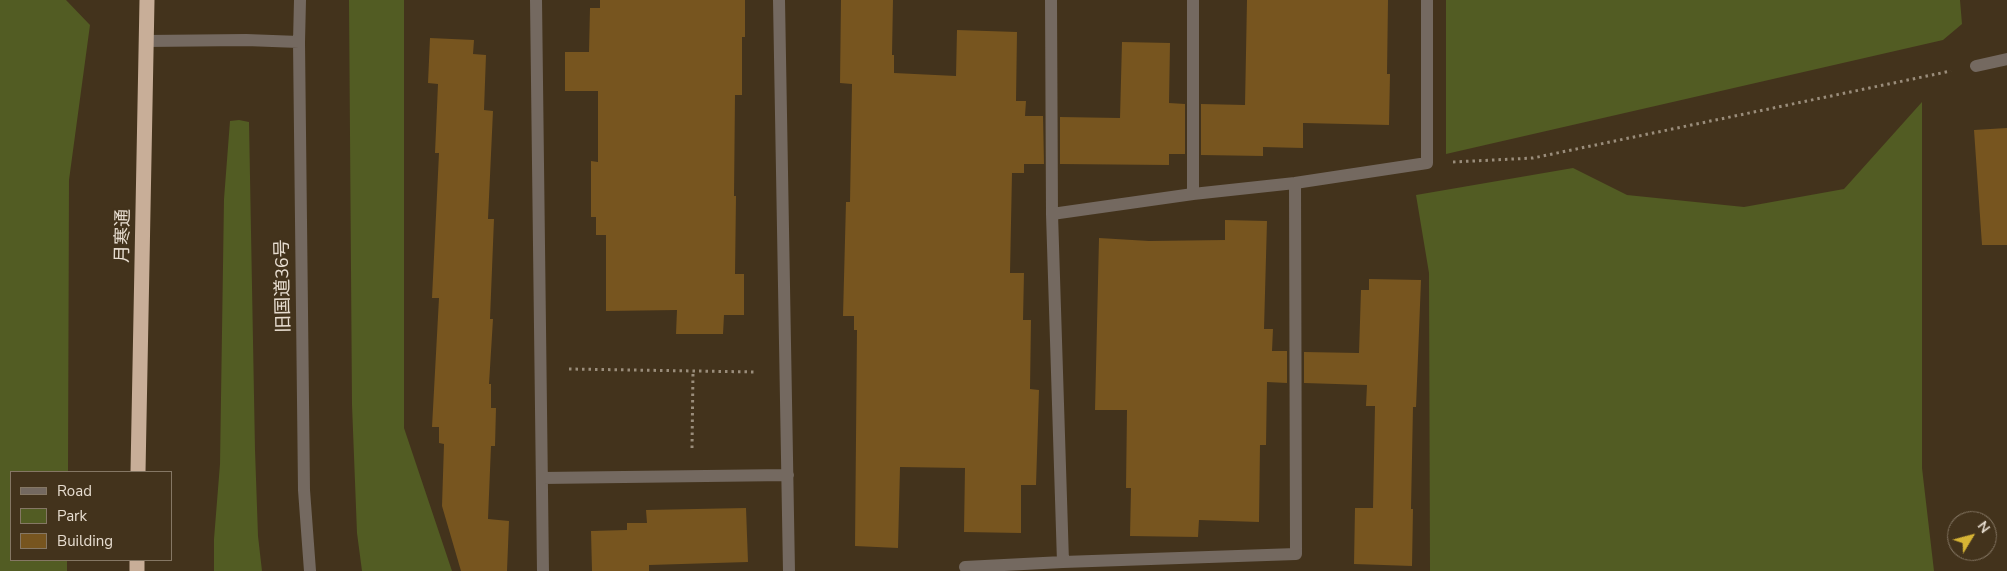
<!DOCTYPE html>
<html>
<head>
<meta charset="utf-8">
<style>
	body { margin:0 }
	#map { position:relative; width:2007px; height:571px; overflow:hidden; background:#43331c; font-family:"Nunito Sans",sans-serif }
	canvas { display:block }
	.legend { position:absolute; left:10px; top:471px; width:162px; height:90px; box-sizing:border-box; background:#43331c; border:1px solid #857764; margin:0; padding:6px 9px; list-style:none; font-size:15px; color:#e7ddd0 }
	.legend li { display:flex; align-items:center; gap:10px; height:25px }
	.legend b { width:25px; border:1px solid #857764 }
	.north { position:absolute; left:1947px; top:511px; width:50px; height:50px; box-sizing:border-box; background:#43331c; border:1px solid #857764; border-radius:50%; rotate:53deg; font-size:14px; font-weight:700; line-height:20px; text-align:center; color:#e7ddd0 }
	.north::after { content:''; display:block; margin:auto; width:18px; height:22px; background:#d7b434; clip-path:polygon(50% 0,100% 100%,50% 72%,0 100%) }
</style>
</head>
<body>
<div id="map">
<canvas width="2007" height="571"></canvas>
<ul class="legend">
<li><b style="height:6px;background:#746960"></b>Road</li>
<li><b style="height:14px;background:#525c23"></b>Park</li>
<li><b style="height:14px;background:#77551f"></b>Building</li>
</ul>
<div class="north">N</div>
</div>
<script>
const g = document.querySelector('canvas').getContext('2d');
g.lineJoin = 'round';
function paint(path, color) {
  g.fillStyle = color;
  g.fill(path, 'evenodd');
}
function shape(rows) {
  const path = new Path2D();
  for (const r of rows) {
    path.moveTo(r[0], r[1]);
    for (let i = 2; i < r.length; i += 2) path.lineTo(r[i], r[i + 1]);
  }
  return path;
}
function trace(path, color, width, dash) {
  g.strokeStyle = color;
  g.lineWidth = width;
  g.lineCap = dash ? 'butt' : 'round';
  g.setLineDash(dash || []);
  g.stroke(path);
}
function drawText(font, color, halo, rows, align = 'center') {
  g.font = font + ' "Nunito Sans","Noto Sans JP",sans-serif';
  g.lineWidth = 4;
  g.setLineDash([]);
  g.textBaseline = 'middle';
  g.strokeStyle = halo;
  g.fillStyle = color;
  for (const [text, x, y, turn = 0] of rows) {
    g.save();
    g.translate(x, y);
    g.rotate((+turn || 0) * Math.PI / 180);
    g.textAlign = isNaN(turn) ? turn : align;
    if (halo) g.strokeText(text, 0, 0);
    g.fillText(text, 0, 0);
    g.restore();
  }
}
const green = shape([
	[0,0,66,0,90,25,69,180,68,472,11,472,11,560,67,560,67,571,0,571],
	[349,0,404,0,404,428,452,571,362,571,357,533,352,405],
	[1446,0,1960,0,1962,24,1943,40,1446,154],
	[1922,102,1922,468,1934,571,1430,571,1429,273,1416,195,1573,168,1627,195,1744,207,1844,189],
	[239,120,249,122,255,450,258,536,262,571,214,571,214,539,220,464,224,199,230,121]
]);
const building = shape([
	[600,0,745,0,745,37,742,37,742,95,735,95,734,196,736,196,735,274,744,274,744,315,724,315,723,334,676,334,677,310,606,311,606,235,596,235,596,217,591,217,591,161,598,162,598,91,565,91,565,52,589,52,590,8,600,8],
	[841,0,893,0,892,55,894,55,894,73,956,76,957,30,1017,32,1016,101,1026,101,1025,116,1043,116,1044,164,1024,164,1024,173,1012,173,1010,273,1024,273,1023,320,1031,320,1030,389,1039,390,1036,485,1021,485,1021,533,964,532,965,468,900,467,898,548,855,546,857,330,854,330,854,316,843,316,846,202,850,202,852,84,840,83],
	[1247,0,1388,0,1387,74,1390,74,1389,125,1303,123,1303,148,1263,147,1263,156,1201,155,1201,104,1245,105],
	[430,38,474,40,473,54,486,55,484,110,493,111,488,219,494,219,490,319,493,319,489,384,491,384,491,408,496,408,495,446,491,446,488,519,509,521,507,571,461,571,442,506,444,444,439,443,439,427,432,427,439,298,432,298,439,153,435,153,438,84,428,83],
	[1122,42,1170,43,1169,103,1185,104,1185,154,1169,154,1169,165,1060,164,1060,117,1120,118],
	[2007,128,2007,245,1982,245,1974,130],
	[1225,220,1267,221,1264,329,1273,329,1272,351,1287,351,1287,383,1267,382,1266,445,1260,445,1259,522,1199,520,1198,537,1130,536,1131,488,1126,488,1127,410,1095,410,1099,238,1149,241,1225,240],
	[1369,279,1421,280,1416,407,1413,407,1411,509,1413,509,1412,566,1354,564,1355,508,1373,508,1375,406,1366,406,1367,385,1304,383,1304,352,1359,353,1361,290,1369,290],
	[746,508,748,562,649,565,649,571,592,571,591,531,627,530,627,523,647,523,646,510]
]);
const path = shape([
	[1453,162,1533,158,1951,71],
	[569,369,757,372],
	[692,448,693,371]
]);
const minor = shape([
	[300,0,299,42,304,490,310,571],
	[536,0,543,571],
	[779,0,789,571],
	[1051,0,1052,214,1063,562,1296,554,1295,183],
	[146,41,246,40,299,42],
	[1976,66,2007,59],
	[1193,194,1193,0],
	[1052,214,1193,194,1295,183,1427,163,1427,0],
	[542,478,788,475],
	[965,567,1063,562]
]);
const highway = shape([
	[138,472,147,0],
	[137,571,137,560]
]);
const streetNames = [
	["月寒通",124,236,-89],
	["旧国道36号",284,286,-91]
];
paint(green, '#525c23');
paint(building, '#77551f');
trace(path, '#9a8d7b', 3, [2.5, 4]);
trace(minor, '#746960', 12);
trace(highway, '#c8ae98', 15);
drawText('18px', '#e7ddd0', '#43331c', streetNames);
</script>
</body>
</html>
